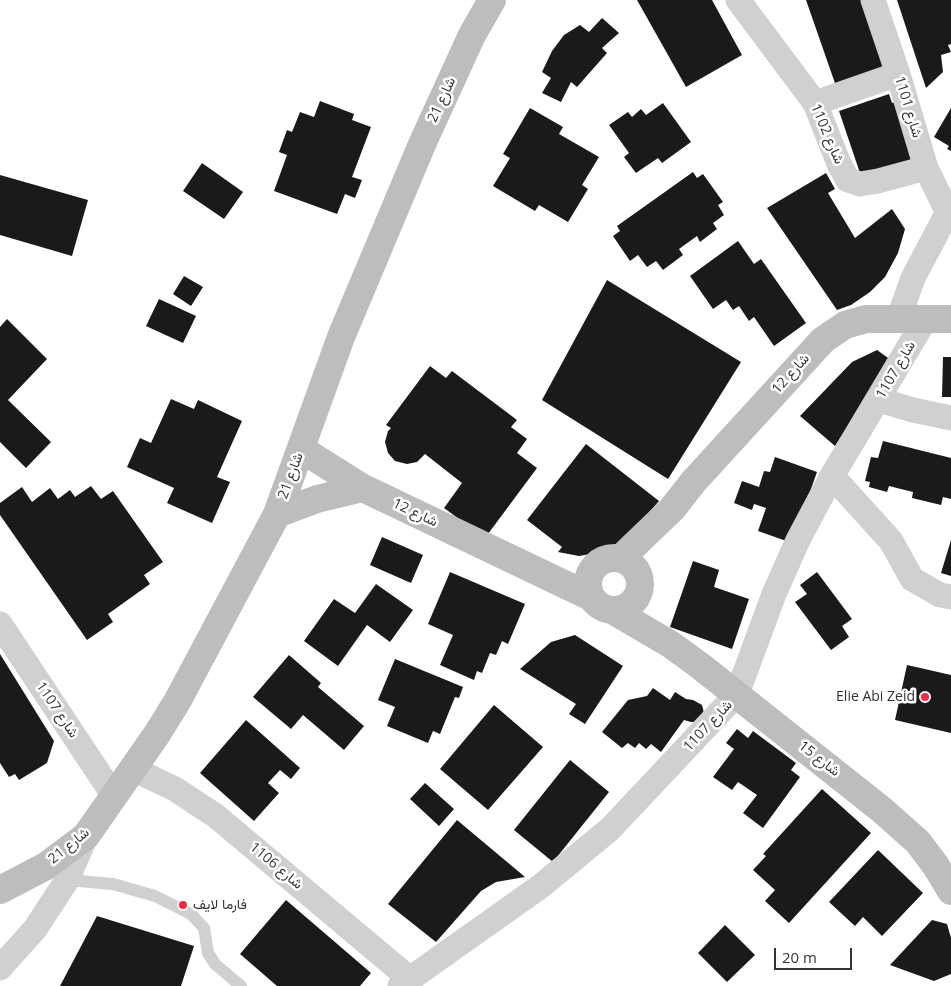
<!DOCTYPE html>
<html>
<head>
<meta charset="utf-8">
<style>
	body { margin:0 }
	#map { position:relative; width:951px; height:986px; overflow:hidden; background:#fff; font-family:"Open Sans",sans-serif }
	canvas { display:block }
	.scale { position:absolute; left:774px; top:948px; width:78px; height:22px; box-sizing:border-box; border:2px solid #333; border-top:0; padding-left:6px; font-size:15px; line-height:18px; white-space:nowrap; color:#333; -webkit-text-stroke:4px #fff; paint-order:stroke }
</style>
</head>
<body>
<div id="map">
<canvas width="951" height="986"></canvas>
<div class="scale">20 m</div>
</div>
<script>
const g = document.querySelector('canvas').getContext('2d');
g.lineJoin = 'round';
function paint(path, color) {
  g.fillStyle = color;
  g.fill(path, 'evenodd');
}
function shape(rows) {
  const path = new Path2D();
  for (const r of rows) {
    if (r.length === 3) {
      path.moveTo(r[0] + r[2], r[1]);
      path.arc(r[0], r[1], r[2], 0, 2 * Math.PI);
      continue;
    }
    path.moveTo(r[0], r[1]);
    for (let i = 2; i < r.length; i += 2) path.lineTo(r[i], r[i + 1]);
  }
  return path;
}
function trace(path, color, width, dash) {
  g.strokeStyle = color;
  g.lineWidth = width;
  g.lineCap = dash ? 'butt' : 'round';
  g.setLineDash(dash || []);
  g.stroke(path);
}
function drawText(font, color, halo, rows, align = 'center') {
  g.font = font + ' "Open Sans",Vazirmatn,sans-serif';
  g.lineWidth = 5;
  g.setLineDash([]);
  g.textBaseline = 'middle';
  g.strokeStyle = halo;
  g.fillStyle = color;
  for (const [text, x, y, turn = 0] of rows) {
    g.save();
    g.translate(x, y);
    g.rotate((+turn || 0) * Math.PI / 180);
    g.textAlign = isNaN(turn) ? turn : align;
    if (halo) g.strokeText(text, 0, 0);
    g.fillText(text, 0, 0);
    g.restore();
  }
}
const building = shape([
	[637,0,712,0,742,55,686,87],
	[806,0,865,0,885,72,837,89],
	[897,0,951,0,951,44,948,45,951,52,941,55,943,72,926,88],
	[602,18,619,33,602,48,607,53,577,87,571,82,561,102,542,93,551,78,542,72,552,51,564,35,580,25,589,32],
	[889,94,892,103,899,101,915,164,863,182,839,111],
	[320,101,354,114,352,120,371,127,352,177,362,180,355,198,345,194,337,214,274,191,287,155,279,152,287,130,292,132,300,112,314,117],
	[663,103,691,142,662,163,658,158,636,173,624,157,629,153,609,125,628,112,632,117,641,109,646,115],
	[530,108,563,127,559,134,599,157,582,185,588,189,568,222,539,205,535,211,493,186,510,158,503,154],
	[951,108,951,151,947,149,949,146,934,137],
	[202,163,243,192,224,219,183,191],
	[693,172,697,178,703,174,723,202,718,205,724,215,713,223,717,229,700,242,697,236,679,249,683,255,663,270,656,261,647,267,638,255,630,261,613,236,620,231,617,226],
	[826,173,835,189,828,193,855,238,892,209,905,229,898,253,885,277,870,292,851,305,837,310,767,208],
	[0,175,88,200,72,256,0,235],
	[738,241,754,264,761,259,806,323,774,346,754,317,749,321,739,306,733,310,726,300,713,309,690,276],
	[184,276,203,287,191,306,173,294],
	[607,280,741,362,668,479,542,400],
	[159,299,196,316,183,343,146,326],
	[7,319,47,359,8,400,51,442,26,468,0,442,0,327],
	[877,350,891,360,835,446,800,416,852,362],
	[943,357,951,357,951,397,942,397],
	[430,366,446,378,452,371,517,420,511,427,527,439,517,453,537,468,485,538,444,508,462,483,425,454,417,462,407,464,395,461,388,453,385,442,388,431,391,428,386,425],
	[171,399,194,409,198,400,242,421,217,477,230,482,212,523,167,503,174,488,127,467,140,438,151,443],
	[883,441,951,458,951,499,943,497,941,505,912,498,913,492,889,486,887,492,869,487,870,482,865,481,871,457,878,458],
	[586,444,659,501,625,540,602,552,579,556,558,552,562,547,527,520],
	[775,457,817,472,792,543,758,531,766,508,754,504,752,510,734,503,742,481,759,487,764,471,770,472],
	[91,486,101,499,113,491,163,562,144,575,150,584,108,614,113,622,87,640,0,515,0,503,22,487,32,502,50,488,58,499,70,490,75,497],
	[382,537,423,555,411,583,370,565],
	[951,540,951,576,941,573],
	[693,561,719,570,714,587,749,599,732,649,670,627],
	[450,572,525,604,508,644,502,641,496,655,490,653,482,673,477,671,474,680,440,665,453,635,428,624],
	[817,572,852,619,842,626,849,637,831,650,795,602,807,594,800,585],
	[376,584,413,610,390,642,367,625,338,666,304,641,334,599,355,613],
	[575,635,623,666,585,724,569,714,576,704,520,669,551,642],
	[0,654,54,741,47,763,19,780,15,774,9,777,0,763],
	[289,655,321,683,318,687,364,726,344,750,303,715,291,729,253,697],
	[395,659,463,687,459,698,455,697,440,734,433,731,428,743,387,726,395,707,378,700],
	[907,665,951,675,951,733,895,720],
	[653,688,670,700,675,692,686,699,693,700,702,705,704,713,699,722,691,722,684,720,661,752,651,744,646,749,639,743,635,748,628,743,622,748,602,732,628,700,647,696],
	[494,705,543,747,488,810,440,769],
	[246,720,300,768,291,779,280,770,268,783,279,793,254,821,200,773],
	[737,729,748,738,753,731,796,763,791,770,800,777,763,828,743,813,757,795,738,782,732,790,713,777,734,749,726,743],
	[570,760,609,792,553,862,514,830],
	[425,783,454,809,439,826,410,799],
	[822,789,871,833,789,923,765,901,775,890,753,870,766,856,763,854],
	[457,820,525,877,496,882,481,891,436,942,388,904],
	[878,850,923,893,882,936,863,917,855,926,829,902],
	[286,900,371,973,360,986,277,986,240,954],
	[97,916,194,946,181,986,60,986],
	[932,920,947,924,951,938,951,974,934,981,890,965],
	[725,925,755,955,727,982,698,953]
]);
const lane = shape([
	[67,880,113,884,155,896,191,914,204,928,208,953,215,964,241,986]
]);
const street = shape([
	[738,0,815,103,839,164,848,180,860,184,878,181,926,168],
	[873,0,898,74,926,168,947,211],
	[815,103,898,74],
	[898,320,913,278,951,206],
	[879,400,913,410,951,418],
	[832,476,891,541,912,579,940,595,951,597],
	[0,624,114,796],
	[133,769,175,789,216,816,409,978],
	[0,968,35,929,67,880,86,836],
	[400,986,541,886,610,829,737,694,774,594,798,540,832,476,926,318]
]);
const secondary = shape([
	[301,449,363,488,591,597],
	[277,514,317,499,363,488],
	[614,584,26],
	[621,558,672,509,694,481,823,340,845,325,866,319,951,319],
	[612,610,670,644,699,665,882,810,918,842,936,866,951,891],
	[0,890,46,866,86,836,157,734,178,700,277,514,341,337,423,142,472,35,492,0]
]);
const markers = [
	[925,697,5,"#f72840"],
	[183,905,5,"#f72840"]
];
const streetNames = [
	["شارع 21",442,100,-65],
	["شارع 1101",908,107,73],
	["شارع 1102",827,134,67],
	["شارع 1107",896,370,-60],
	["شارع 12",791,374,-48],
	["شارع 21",291,476,-70],
	["شارع 12",415,513,25],
	["شارع 1107",57,710,56],
	["شارع 1107",708,726,-47],
	["شارع 15",819,759,38],
	["شارع 21",69,846,-39],
	["شارع 1106",276,866,40]
];
const poiNames = [
	["Elie Abi Zeid",915,697],
	["فارما لايف",193,905,"left"]
];
paint(building, '#1a1a1a');
trace(lane, '#d0d0d0', 12);
trace(street, '#d0d0d0', 25);
trace(secondary, '#bdbdbd', 28);
for (const [x, y, r, color] of markers) {
  const dot = new Path2D();
  dot.arc(x, y, r, 0, 2 * Math.PI);
  g.fillStyle = color;
  g.fill(dot);
  trace(dot, '#fff', 2);
}
drawText('14px', '#333', '#fff', streetNames);
drawText('14px', '#333', '#fff', poiNames, 'right');
</script>
</body>
</html>
